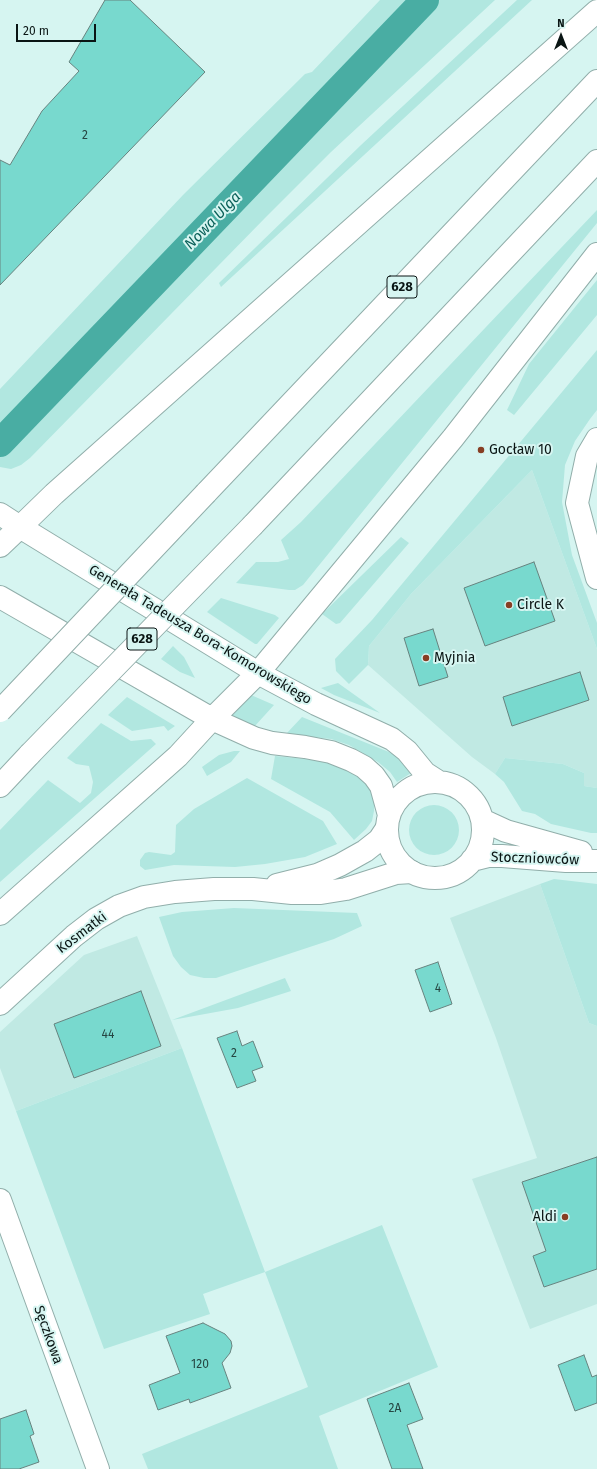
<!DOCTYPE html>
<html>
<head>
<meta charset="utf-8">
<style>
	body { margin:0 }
	#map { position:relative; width:597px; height:1469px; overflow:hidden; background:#d6f5f1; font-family:"Fira Sans",sans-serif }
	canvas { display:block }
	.north { position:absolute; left:541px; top:16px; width:40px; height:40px; -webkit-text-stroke:3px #d6f5f1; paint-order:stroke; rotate:0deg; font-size:11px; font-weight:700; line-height:16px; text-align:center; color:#0a1514 }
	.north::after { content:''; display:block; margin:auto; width:14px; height:18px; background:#0a1514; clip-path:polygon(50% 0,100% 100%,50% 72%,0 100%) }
	.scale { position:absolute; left:16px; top:24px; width:80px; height:18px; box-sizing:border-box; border:2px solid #0a1514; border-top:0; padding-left:5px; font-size:12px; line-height:14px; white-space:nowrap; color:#0a1514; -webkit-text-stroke:3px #d6f5f1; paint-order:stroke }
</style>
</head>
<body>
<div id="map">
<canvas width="597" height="1469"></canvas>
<div class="north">N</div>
<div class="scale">20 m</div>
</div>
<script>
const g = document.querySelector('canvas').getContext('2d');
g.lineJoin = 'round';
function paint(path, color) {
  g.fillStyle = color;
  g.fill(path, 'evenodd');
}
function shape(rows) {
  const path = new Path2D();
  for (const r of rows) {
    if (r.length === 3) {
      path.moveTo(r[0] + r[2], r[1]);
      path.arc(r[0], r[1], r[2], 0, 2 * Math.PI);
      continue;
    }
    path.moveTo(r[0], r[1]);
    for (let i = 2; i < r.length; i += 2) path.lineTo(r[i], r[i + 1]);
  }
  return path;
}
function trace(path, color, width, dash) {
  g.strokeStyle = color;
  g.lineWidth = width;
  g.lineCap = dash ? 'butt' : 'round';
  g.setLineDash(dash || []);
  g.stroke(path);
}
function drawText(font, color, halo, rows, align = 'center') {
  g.font = font + ' "Fira Sans",sans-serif';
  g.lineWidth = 4;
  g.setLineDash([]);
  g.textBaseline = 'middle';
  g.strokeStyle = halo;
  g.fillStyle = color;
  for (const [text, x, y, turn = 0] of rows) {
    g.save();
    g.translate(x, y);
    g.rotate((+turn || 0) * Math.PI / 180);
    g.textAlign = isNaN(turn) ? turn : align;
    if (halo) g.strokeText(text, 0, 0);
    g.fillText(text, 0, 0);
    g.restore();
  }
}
const built = shape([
	[532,470,597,649,597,788,584,786,584,773,563,764,505,758,495,774,472,757,368,665,369,646,411,594],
	[540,884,589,1023,597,1026,597,1304,530,1329,472,1179,537,1158,496,1038,450,918],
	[137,936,182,1048,16,1111,0,1068,0,1032,84,955]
]);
const green = shape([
	[380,0,413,0,347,67,0,431,0,389,183,195,305,74,312,72],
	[436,0,495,0,331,152,265,218,30,458,21,465,11,469,0,467,0,453,30,420,253,192,326,113],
	[517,0,532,0,221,287,219,283,361,145],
	[597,210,597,223,303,585,295,590,289,590,236,583,256,562,278,562,289,559,281,540,301,522],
	[597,280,597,315,514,415,507,410,529,364],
	[597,350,597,410,590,419,575,441,565,465,562,502,572,555,597,623,597,649,532,470,411,594,369,646,368,665,349,684,336,671,335,659,372,620],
	[401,537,409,543,340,623,336,624,322,614],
	[221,598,275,615,279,618,257,644,255,644,207,612],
	[173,646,184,657,195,678,180,672,161,659],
	[338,683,380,713,334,695,321,688],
	[251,695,274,705,254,727,230,718],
	[127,697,175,726,168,731,164,726,132,731,108,715],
	[302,717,389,752,402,760,411,773,397,782,390,772,378,762,349,745,331,739,286,734],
	[101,723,131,741,151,739,156,744,0,882,0,830,48,780,80,803,91,793,93,782,89,766,76,764,67,758],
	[234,751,240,751,231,762,207,776,202,767,219,755],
	[275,756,316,760,329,763,344,767,362,779,370,788,374,799,374,811,372,821,366,829,354,840,330,812,271,779],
	[505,758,563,764,584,773,584,786,597,788,597,833,591,833,551,824,535,814,522,811,504,782,495,774],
	[247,778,323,821,337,844,305,857,265,864,235,867,174,865,145,870,140,866,140,860,145,853,149,852,171,855,175,852,176,825,194,809],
	[434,830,25],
	[554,879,597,884,597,1026,589,1023,540,884],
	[234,908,357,913,362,926,334,939,216,978,204,978,190,975,181,967,173,956,159,917,182,912],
	[285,978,291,991,238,1008,172,1020],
	[182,1048,265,1272,382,1225,438,1367,319,1416,338,1469,148,1469,142,1454,308,1387,265,1272,203,1294,210,1314,104,1349,16,1111]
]);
const canal = shape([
	[0,443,425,0]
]);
const building = shape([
	[105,0,130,0,205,72,0,285,0,160,10,165,42,111,79,71,69,62,105,0],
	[534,562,555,621,485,646,464,588,534,562],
	[433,629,448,677,419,686,404,638,433,629],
	[580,672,589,700,512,726,503,697,580,672],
	[438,962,452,1004,430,1012,415,970,438,962],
	[141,991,161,1046,74,1078,54,1024,141,991],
	[237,1031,242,1046,253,1041,263,1067,252,1071,256,1081,237,1088,217,1038,237,1031],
	[597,1157,597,1269,544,1287,533,1256,546,1251,522,1182,597,1157],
	[203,1323,225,1334,231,1341,232,1346,230,1353,222,1363,231,1388,190,1403,189,1399,158,1410,149,1385,180,1373,166,1336,203,1323],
	[584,1355,592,1377,597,1375,597,1403,575,1411,558,1365,584,1355],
	[409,1383,423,1419,407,1425,423,1469,392,1469,367,1399,409,1383],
	[26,1410,34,1434,30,1436,39,1462,19,1469,0,1469,0,1419,26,1410]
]);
const minor = shape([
	[597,439,587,456,577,503,597,578],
	[277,885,317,875,340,865,365,851,379,840,387,828],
	[0,1004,74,936,96,919,119,906,144,897,175,892,214,889,253,889,292,893,321,893,346,889,396,873,412,872],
	[0,1200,98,1469]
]);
const tertiary = shape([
	[0,514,20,527,258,673,316,704,392,739,407,751,425,773,439,782],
	[0,546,20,527],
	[0,597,212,719,254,738,272,743,305,747,331,752,351,760,364,767,374,776,381,786,389,815],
	[212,719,258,673],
	[435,830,48],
	[482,820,506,831,581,852],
	[472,860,488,856,502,856,566,861,597,861]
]);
const secondary = shape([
	[0,914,178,756,212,719]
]);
const primary = shape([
	[206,493,597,81],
	[253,525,597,161],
	[20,527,54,494,597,11],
	[258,673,453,438,597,254],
	[0,786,30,754]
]);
const primaryBridge = shape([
	[0,711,206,493],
	[30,754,253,525]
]);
const markers = [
	[481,450,4,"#873e23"],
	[509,605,4,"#873e23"],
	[426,658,4,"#873e23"],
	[565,1217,4,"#873e23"]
];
const numberNames = [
	["2",85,136],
	["4",438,989],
	["44",108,1035],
	["2",234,1054],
	["120",200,1365],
	["2A",395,1409]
];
const shields = [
	[402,287,30],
	[142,639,30]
];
const shieldNames = [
	["628",402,287],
	["628",142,639]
];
const poiNames = [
	["Gocław 10",489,450],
	["Circle K",517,605],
	["Myjnia",434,658],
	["Aldi",557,1217,"right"]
];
const streetNames = [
	["Generała Tadeusza Bora-Komorowskiego",200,635,31],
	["Stoczniowców",535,859,2],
	["Kosmatki",82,933,-37],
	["Sęczkowa",48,1335,70]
];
const waterNames = [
	["Nowa Ulga",213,221,-46]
];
paint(built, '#c0e9e3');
paint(green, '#b1e7e0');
trace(canal, '#49ada3', 28);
paint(building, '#78d9ce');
trace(building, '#67837f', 1);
trace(minor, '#91aeaa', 24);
trace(tertiary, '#91aeaa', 24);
trace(secondary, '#91aeaa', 24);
trace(primary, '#91aeaa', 24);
trace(minor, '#fff', 22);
trace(tertiary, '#fff', 22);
trace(secondary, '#fff', 22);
trace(primary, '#fff', 22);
trace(primaryBridge, '#91aeaa', 24, []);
trace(primaryBridge, '#fff', 22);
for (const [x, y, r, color] of markers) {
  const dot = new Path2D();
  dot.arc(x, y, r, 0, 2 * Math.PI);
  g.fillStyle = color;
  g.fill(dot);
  trace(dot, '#d6f5f1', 1.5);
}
drawText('12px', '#264642', null, numberNames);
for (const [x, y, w] of shields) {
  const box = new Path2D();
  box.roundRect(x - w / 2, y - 11, w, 22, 3);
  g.fillStyle = '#d6f5f1';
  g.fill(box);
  trace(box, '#0a1514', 1);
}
drawText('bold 13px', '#0a1514', null, shieldNames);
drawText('14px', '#0a1514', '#d6f5f1', poiNames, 'left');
drawText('14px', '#0a1514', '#d6f5f1', streetNames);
drawText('italic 15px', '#0a6059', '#d6f5f1', waterNames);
</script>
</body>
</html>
